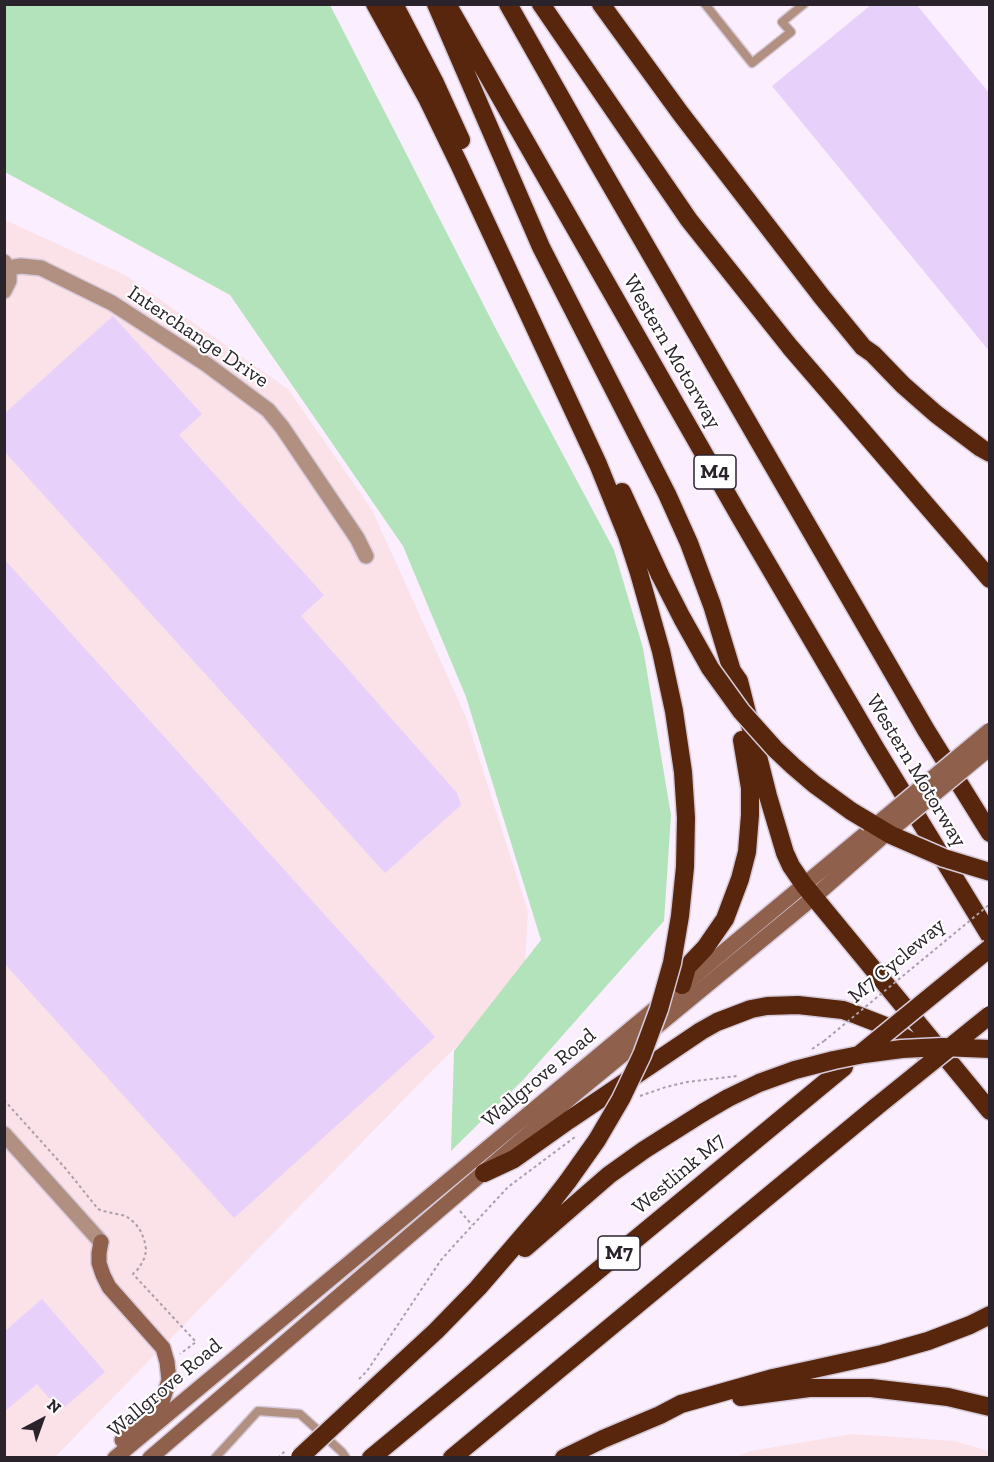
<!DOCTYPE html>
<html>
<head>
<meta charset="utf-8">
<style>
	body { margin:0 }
	#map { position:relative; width:994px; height:1462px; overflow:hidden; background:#fbeeff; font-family:"Zilla Slab",serif }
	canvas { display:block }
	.frame { position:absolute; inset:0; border:6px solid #2a232b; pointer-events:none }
	.north { position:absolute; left:12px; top:1390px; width:60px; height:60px; -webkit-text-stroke:4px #fff; paint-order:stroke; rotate:41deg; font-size:16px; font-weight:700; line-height:24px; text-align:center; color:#2a232b }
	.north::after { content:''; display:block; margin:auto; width:21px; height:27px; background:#2a232b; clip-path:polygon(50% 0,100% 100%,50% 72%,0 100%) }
</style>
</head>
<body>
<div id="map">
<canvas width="994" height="1462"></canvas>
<div class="frame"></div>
<div class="north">N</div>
</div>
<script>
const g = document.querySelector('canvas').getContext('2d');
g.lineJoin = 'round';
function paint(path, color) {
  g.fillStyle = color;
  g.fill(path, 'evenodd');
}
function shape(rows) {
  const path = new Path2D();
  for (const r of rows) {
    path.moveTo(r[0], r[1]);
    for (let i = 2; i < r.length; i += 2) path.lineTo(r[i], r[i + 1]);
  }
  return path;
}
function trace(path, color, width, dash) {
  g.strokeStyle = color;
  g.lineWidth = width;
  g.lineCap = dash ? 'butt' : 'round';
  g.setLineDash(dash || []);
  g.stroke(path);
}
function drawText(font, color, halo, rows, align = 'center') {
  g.font = font + ' "Zilla Slab",serif';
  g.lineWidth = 4.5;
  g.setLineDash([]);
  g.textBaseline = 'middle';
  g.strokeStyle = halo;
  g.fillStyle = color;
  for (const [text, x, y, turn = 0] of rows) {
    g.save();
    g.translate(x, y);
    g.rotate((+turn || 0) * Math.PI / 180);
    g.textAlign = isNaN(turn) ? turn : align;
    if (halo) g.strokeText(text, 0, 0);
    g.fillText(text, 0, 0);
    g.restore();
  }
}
const industrial = shape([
	[5,220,125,275,288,389,372,510,466,717,528,912,524,978,415,1088,55,1457,5,1458],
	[852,1434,954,1441,989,1451,989,1457,736,1457,751,1451]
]);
const green = shape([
	[4,5,330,5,497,331,614,550,643,648,671,815,664,921,524,1079,451,1151,454,1051,541,940,466,697,403,546,230,295,5,172]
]);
const building = shape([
	[872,4,916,4,990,94,990,352,772,86],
	[113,316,202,414,179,435,324,595,301,616,457,793,461,805,385,873,4,451,4,414],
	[4,559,435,1037,234,1218,4,963],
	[42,1299,105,1372,60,1411,37,1384,4,1412,4,1332]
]);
const path = shape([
	[812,1049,824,1041],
	[640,1096,666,1087,687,1082,737,1076],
	[4,1100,66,1169,98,1209,103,1211,126,1216,135,1223,140,1230,144,1239,146,1249,145,1257,139,1268,133,1274,196,1342,180,1354],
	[460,1211,472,1225],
	[359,1379,367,1371,441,1260,458,1241,508,1187,575,1137],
	[278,1458,285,1451]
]);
const lane = shape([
	[705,4,752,63,791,32,782,22,804,4],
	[215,1458,258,1411,300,1414,342,1452,346,1458]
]);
const street = shape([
	[4,262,9,274,9,281,4,291],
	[8,268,21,266,41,268,112,303,206,364,268,410,282,427,357,538,366,556],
	[4,1134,101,1242]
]);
const secondary = shape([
	[101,1242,99,1253,99,1263,103,1275,109,1287,163,1348,167,1362,169,1380,163,1399,122,1440],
	[115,1458,871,829],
	[150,1458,576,1093,814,897,880,839]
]);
const highway = shape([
	[375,4,428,100,459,164,598,464,627,536,639,573,661,651,674,711,683,772,686,818,685,867],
	[394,4,435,83,461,140],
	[436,4,541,247,667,494,689,543,712,605,732,671,739,681,768,796,785,853,791,866,804,885,990,1111],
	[447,4,740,517,876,749,990,936],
	[508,4,595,158,926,730,990,833],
	[541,4,689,220,790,347,990,579],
	[601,4,681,114,822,297,863,347,873,354,903,385,936,414,981,448,990,453],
	[622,492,660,575],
	[682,985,687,967,705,948,725,919,740,879,747,852,750,815,750,788,742,740],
	[484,1173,514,1159,569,1120,701,1031,717,1022,751,1009,767,1006,798,1005,843,1010,857,1015,888,1027,907,1039,927,1054],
	[525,1248,609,1175,644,1150,704,1112],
	[741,1397,809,1388,871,1388,948,1397,990,1407],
	[358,1403,436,1331,478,1288,547,1208,568,1181],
	[371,1458,844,1067],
	[452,1458,876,1107],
	[564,1458,603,1439,660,1415,681,1404,773,1378,882,1354,928,1341,970,1325,990,1315]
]);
const pathBridge = shape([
	[824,1041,990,904]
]);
const secondaryBridge = shape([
	[871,829,990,730],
	[880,839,990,748]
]);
const highwayBridge = shape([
	[660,575,682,618,710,668,741,711,775,749,793,766,814,784,851,811,891,835,944,858,990,872],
	[859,1055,990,948],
	[876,1107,990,1015],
	[704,1112,728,1098,759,1083,795,1070,834,1060,864,1054,902,1049,942,1047,990,1049],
	[568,1181,597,1140,621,1099,642,1055,659,1009,672,963,680,916,685,867],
	[300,1457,358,1403]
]);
const shields = [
	[715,472,42],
	[619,1253,42]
];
const shieldNames = [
	["M4",715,472],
	["M7",619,1253]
];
const streetNames = [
	["Interchange Drive",198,337,34],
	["Western Motorway",672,352,60],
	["Western Motorway",916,771,59],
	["M7 Cycleway",897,961,-40],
	["Wallgrove Road",539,1078,-40],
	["Westlink M7",679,1174,-40],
	["Wallgrove Road",165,1388,-40]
];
paint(industrial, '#fbe1e8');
paint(green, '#b3e3bb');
paint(building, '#e7d1fb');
trace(lane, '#d5c9d9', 11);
trace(street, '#d5c9d9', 18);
trace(secondary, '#d5c9d9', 18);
trace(highway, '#d5c9d9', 21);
trace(path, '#a99eac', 2, [3, 3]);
trace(lane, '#b19081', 8);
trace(street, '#b19081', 15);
trace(secondary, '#8f604b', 15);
trace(highway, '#57260c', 18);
trace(secondaryBridge, '#d5c9d9', 18, []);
trace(highwayBridge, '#d5c9d9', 21, []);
trace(pathBridge, '#a99eac', 2, [3, 3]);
trace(secondaryBridge, '#8f604b', 15);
trace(highwayBridge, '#57260c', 18);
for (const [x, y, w] of shields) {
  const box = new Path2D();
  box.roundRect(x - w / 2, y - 17, w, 34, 4.5);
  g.fillStyle = '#fff';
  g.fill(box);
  trace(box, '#2a232b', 1.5);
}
drawText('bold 20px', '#2a232b', null, shieldNames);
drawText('21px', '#2a232b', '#fff', streetNames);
</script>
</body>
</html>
